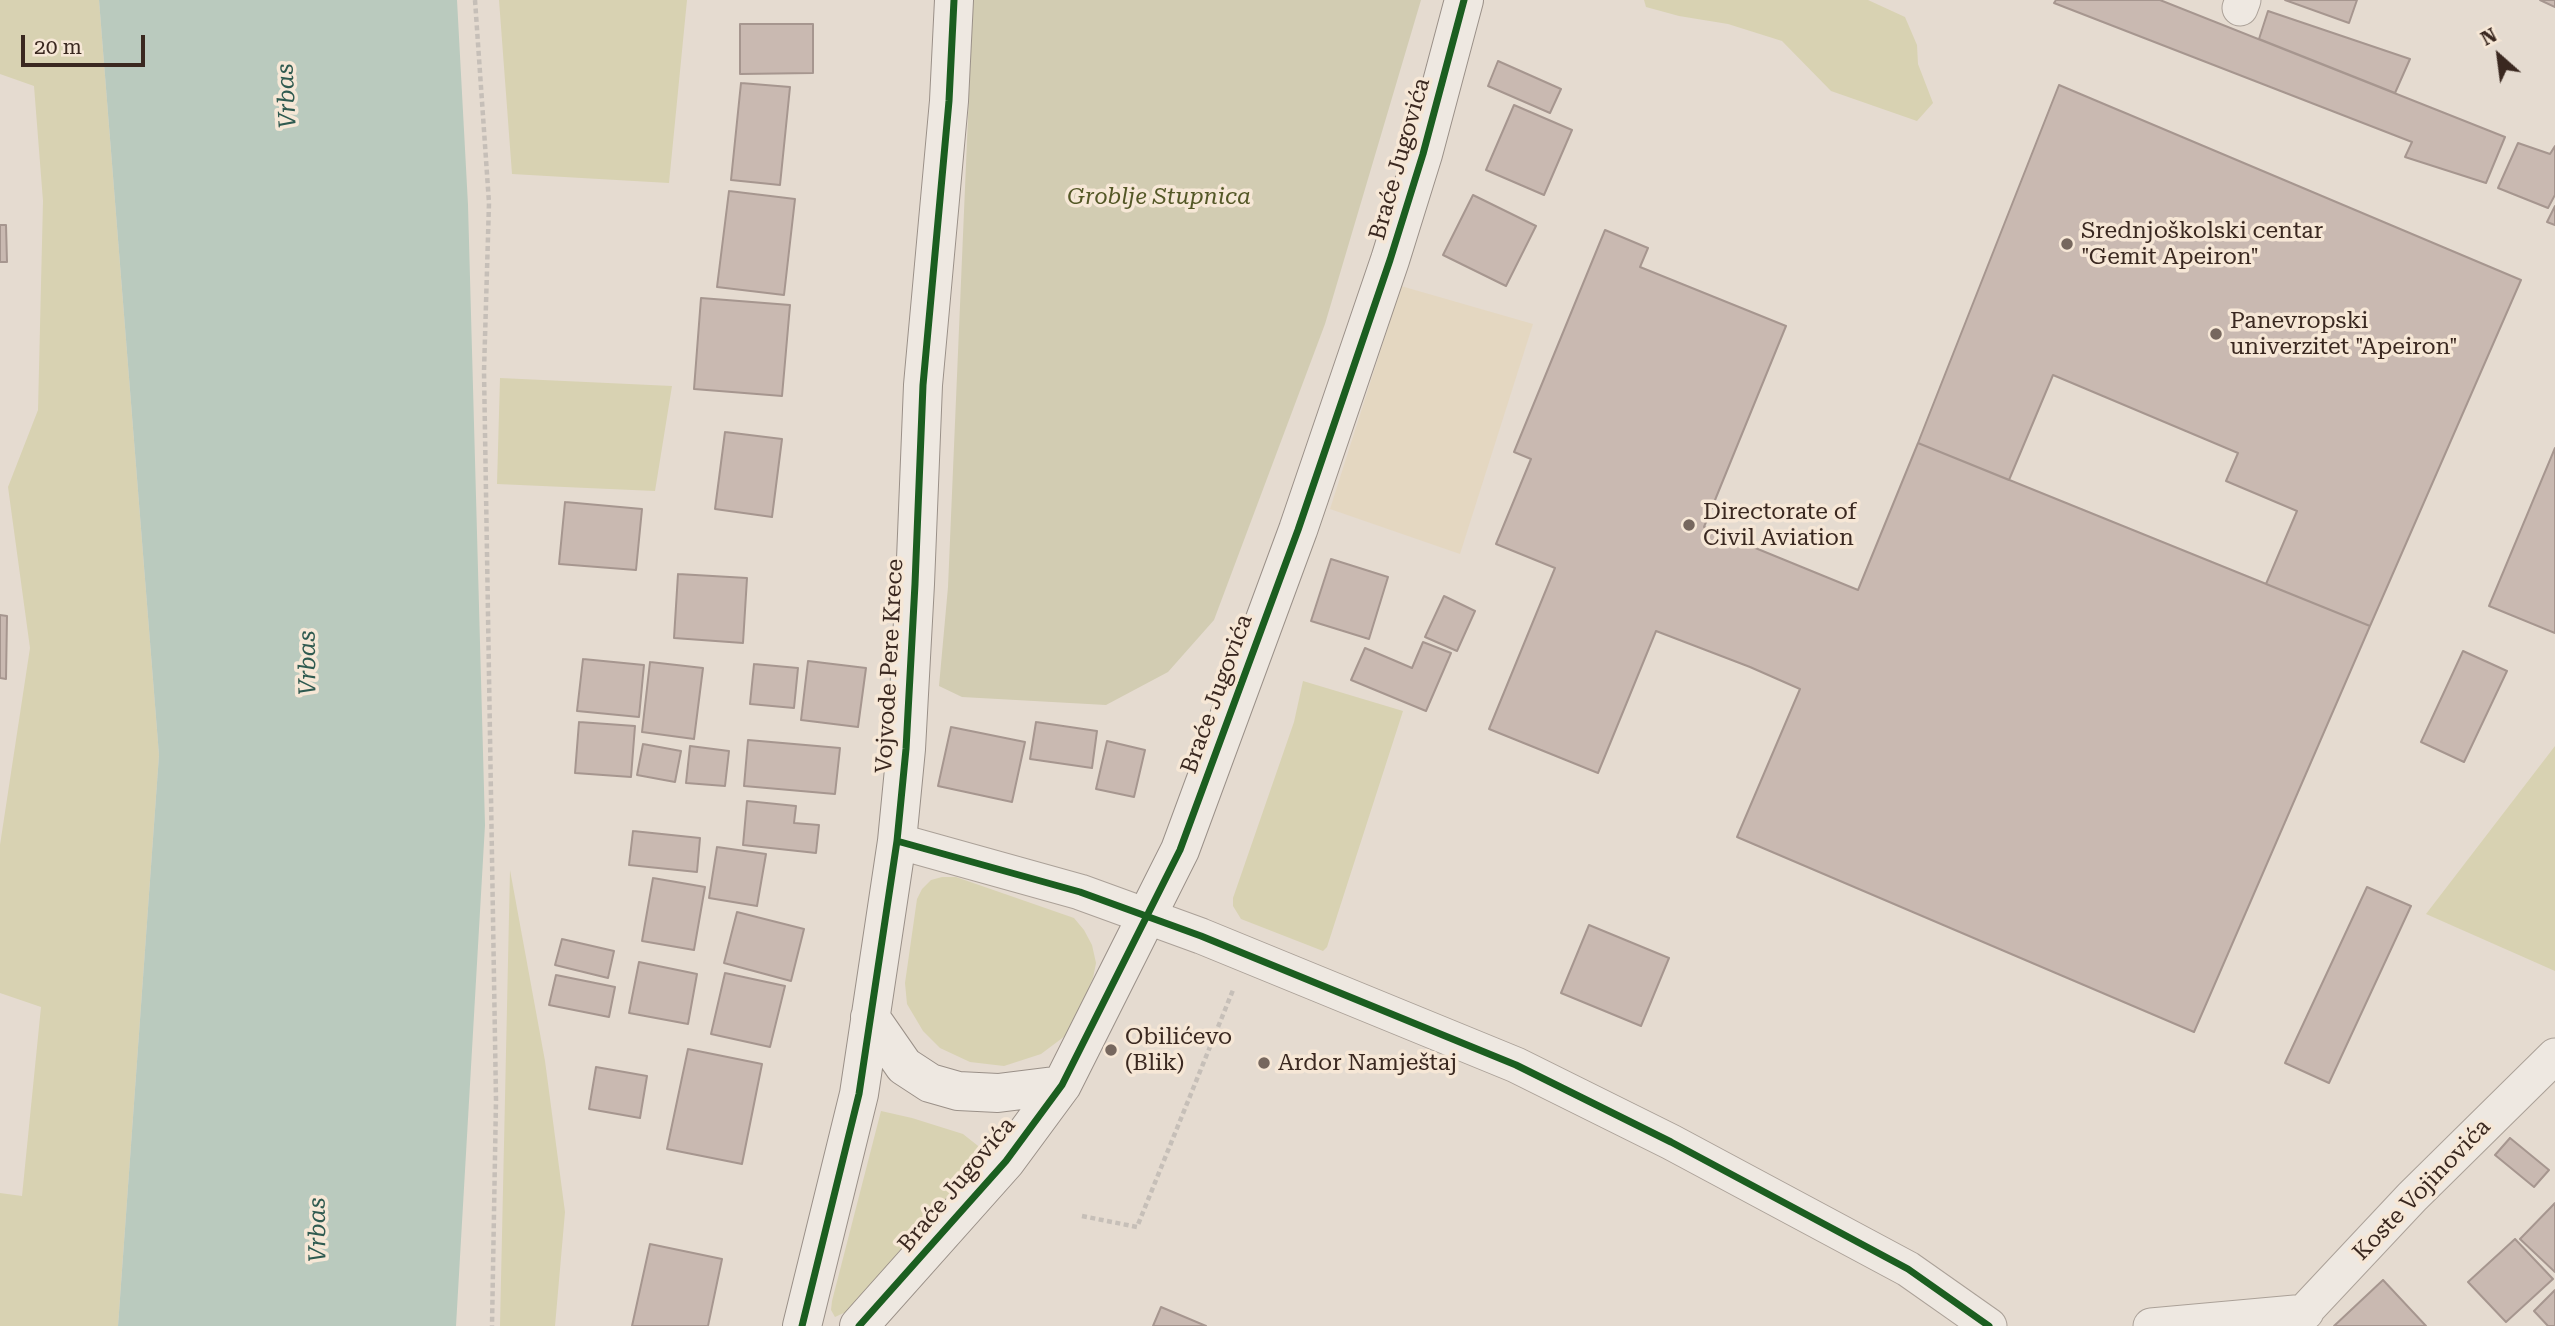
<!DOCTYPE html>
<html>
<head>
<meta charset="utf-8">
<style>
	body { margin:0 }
	#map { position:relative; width:2555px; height:1326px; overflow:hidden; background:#e5dbd0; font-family:"Roboto Serif",serif }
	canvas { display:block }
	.north { position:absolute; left:2464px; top:21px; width:70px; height:70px; -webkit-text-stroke:5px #f6e7d6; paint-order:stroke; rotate:332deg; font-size:19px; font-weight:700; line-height:28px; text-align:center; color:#3a2820 }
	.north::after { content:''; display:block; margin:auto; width:24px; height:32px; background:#3a2820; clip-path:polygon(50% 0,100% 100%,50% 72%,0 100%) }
	.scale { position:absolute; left:21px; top:35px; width:124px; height:32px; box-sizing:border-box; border:4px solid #3a2820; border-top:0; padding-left:9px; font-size:21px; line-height:24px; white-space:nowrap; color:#3a2820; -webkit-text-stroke:5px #f6e7d6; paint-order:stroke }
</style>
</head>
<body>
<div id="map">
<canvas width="2555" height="1326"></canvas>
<div class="north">N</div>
<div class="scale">20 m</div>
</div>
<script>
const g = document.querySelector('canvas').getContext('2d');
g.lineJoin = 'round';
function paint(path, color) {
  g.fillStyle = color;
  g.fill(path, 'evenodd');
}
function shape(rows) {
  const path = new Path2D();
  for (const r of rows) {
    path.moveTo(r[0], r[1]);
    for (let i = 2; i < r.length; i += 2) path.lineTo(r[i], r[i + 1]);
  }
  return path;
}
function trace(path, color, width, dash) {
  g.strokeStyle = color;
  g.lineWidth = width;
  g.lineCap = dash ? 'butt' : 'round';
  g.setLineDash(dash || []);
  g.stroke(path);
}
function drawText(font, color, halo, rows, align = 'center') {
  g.font = font + ' "Roboto Serif",serif';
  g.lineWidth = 7;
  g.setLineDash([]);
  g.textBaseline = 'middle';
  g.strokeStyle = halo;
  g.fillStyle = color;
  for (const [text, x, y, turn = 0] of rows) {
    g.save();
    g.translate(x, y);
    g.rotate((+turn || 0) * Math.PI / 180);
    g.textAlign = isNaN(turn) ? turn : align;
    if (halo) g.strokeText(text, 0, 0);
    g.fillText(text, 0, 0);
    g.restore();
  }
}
const farmland = shape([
	[1401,286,1533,324,1460,554,1330,509]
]);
const green = shape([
	[0,0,99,0,159,755,118,1326,0,1326,0,1193,22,1196,41,1007,0,993,0,845,30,648,8,487,38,410,43,201,34,86,0,74],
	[499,0,687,0,669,183,512,174],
	[1644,0,1868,0,1905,17,1917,45,1918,64,1933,103,1917,121,1831,91,1782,41,1728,24,1679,16,1646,7],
	[500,378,672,386,655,491,497,484],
	[1303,681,1403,711,1327,947,1323,951,1241,919,1233,906,1233,898,1294,722],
	[2555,746,2555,971,2426,914],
	[510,870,545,1061,565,1212,555,1326,500,1326],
	[942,877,956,877,1074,918,1084,930,1092,945,1096,963,1093,978,1069,1033,1041,1054,1004,1066,970,1062,940,1048,923,1031,907,1004,905,983,917,899,922,889,931,880],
	[881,1111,912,1118,963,1134,987,1153,850,1310,835,1317,831,1310,832,1301]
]);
const cemetery = shape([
	[973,0,1421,0,1325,324,1214,620,1168,672,1106,705,962,697,939,686,948,587]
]);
const water = shape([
	[99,0,457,0,468,205,485,825,456,1326,118,1326,159,755]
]);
const building = shape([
	[2056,0,2160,0,2505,137,2486,183,2405,157,2412,142,2054,3,2056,0],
	[2285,0,2357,0,2349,23,2285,0],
	[2540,0,2555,0,2555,7,2540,0],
	[2268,11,2410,59,2395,93,2259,39,2268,11],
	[740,24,813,24,813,73,740,74,740,24],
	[1498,61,1561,89,1550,113,1488,86,1498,61],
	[741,83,790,87,780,185,731,180,741,83],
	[2059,85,2521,280,2370,626,2266,584,2297,511,2226,481,2238,453,2053,375,2009,480,1918,443,2059,85],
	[1514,105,1572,130,1544,195,1486,170,1514,105],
	[2518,143,2550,154,2555,146,2555,195,2548,208,2498,188,2518,143],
	[729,191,795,199,784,295,717,287,729,191],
	[1473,195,1536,226,1506,286,1443,255,1473,195],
	[2555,206,2555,225,2547,222,2555,206],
	[0,225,6,225,7,262,0,262,0,225],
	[1605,230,1648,248,1640,267,1786,326,1704,527,1858,590,1918,443,2370,626,2194,1032,1737,837,1800,689,1750,667,1656,631,1598,773,1489,729,1555,568,1496,544,1531,459,1514,452,1605,230],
	[701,298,790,305,782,396,694,389,701,298],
	[725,432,782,439,772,517,715,509,725,432],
	[2555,448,2555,633,2489,606,2555,448],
	[565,502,642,509,636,570,559,564,565,502],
	[1331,559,1388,577,1369,639,1311,621,1331,559],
	[678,574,747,578,743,643,674,638,678,574],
	[1444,596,1475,611,1457,651,1425,637,1444,596],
	[0,615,7,616,6,679,0,678,0,615],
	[1423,642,1451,653,1426,711,1351,680,1365,648,1412,668,1423,642],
	[2463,651,2507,671,2464,762,2421,742,2463,651],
	[583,659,644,665,639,717,577,711,583,659],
	[808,661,866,668,858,727,801,720,808,661],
	[650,662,703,668,694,739,642,732,650,662],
	[754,664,798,668,794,708,750,704,754,664],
	[579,722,635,726,631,777,575,773,579,722],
	[1036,722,1097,731,1092,768,1030,759,1036,722],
	[951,727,1025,742,1012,802,938,786,951,727],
	[748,740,840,748,835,794,744,786,748,740],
	[1107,741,1145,750,1134,797,1096,789,1107,741],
	[643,744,681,751,675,782,637,775,643,744],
	[690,746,729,751,725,786,686,783,690,746],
	[747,801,796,806,794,823,819,825,816,853,743,845,747,801],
	[633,831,700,838,697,872,629,865,633,831],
	[717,847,766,854,757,906,709,898,717,847],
	[653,878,705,887,694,950,642,941,653,878],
	[2367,887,2411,906,2329,1083,2285,1063,2367,887],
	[737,912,804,929,791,981,724,963,737,912],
	[1589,925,1669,958,1641,1026,1561,993,1589,925],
	[562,939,614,951,608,978,555,965,562,939],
	[639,962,697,974,688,1024,629,1013,639,962],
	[725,973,785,986,770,1047,711,1034,725,973],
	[556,975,615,987,609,1017,549,1005,556,975],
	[688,1049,762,1064,742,1164,667,1149,688,1049],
	[596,1067,647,1076,640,1118,589,1109,596,1067],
	[2510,1138,2549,1170,2534,1187,2495,1155,2510,1138],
	[2555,1203,2555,1272,2520,1239,2555,1203],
	[2515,1239,2553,1279,2506,1322,2468,1282,2515,1239],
	[650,1244,722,1259,708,1326,632,1326,650,1244],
	[2383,1280,2426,1326,2334,1326,2383,1280],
	[2555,1290,2555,1326,2548,1326,2534,1311,2555,1290],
	[1161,1307,1206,1326,1153,1326,1161,1307]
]);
const path = shape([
	[475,0,489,203,484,371,496,1100,492,1326],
	[1082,1216,1137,1227,1233,990]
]);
const street = shape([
	[2240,8,2243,0],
	[897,841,1080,892,1201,936,1516,1065,1671,1142,1908,1269,1989,1326],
	[2151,1326,2306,1312],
	[2291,1326,2412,1197,2555,1056]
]);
const secondary = shape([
	[870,1017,904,1066,930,1083,958,1091,998,1093,1062,1085],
	[802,1326,859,1094,897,841,906,749,915,584,923,385,949,101,954,0],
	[859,1326,1006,1161,1062,1085,1180,850,1298,530,1390,260,1423,154,1464,0]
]);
const cycleway = shape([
	[897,841,1080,892,1201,936,1516,1065,1671,1142,1908,1269,1989,1326],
	[802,1326,859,1094,897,841,906,749,915,584,923,385,949,101,954,0],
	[859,1326,1006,1161,1062,1085,1180,850,1298,530,1390,260,1423,154,1464,0]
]);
const markers = [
	[2067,244,7,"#76675e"],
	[2216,334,7,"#76675e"],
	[1689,525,7,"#76675e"],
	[1111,1050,7,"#76675e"],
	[1264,1063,7,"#76675e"]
];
const streetNames = [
	["Braće Jugovića",1400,159,-74],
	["Vojvode Pere Krece",890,666,-87],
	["Braće Jugovića",1217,694,-70],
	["Braće Jugovića",957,1185,-50],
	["Koste Vojinovića",2422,1190,-46]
];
const parkNames = [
	["Groblje Stupnica",1159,197]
];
const poiNames = [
	["Srednjoškolski centar",2081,231],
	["\"Gemit Apeiron\"",2081,257],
	["Panevropski",2230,321],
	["univerzitet \"Apeiron\"",2230,347],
	["Directorate of",1703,512],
	["Civil Aviation",1703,538],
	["Obilićevo",1125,1037],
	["(Blik)",1125,1063],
	["Ardor Namještaj",1278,1063]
];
const waterNames = [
	["Vrbas",287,96,-93],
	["Vrbas",308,663,-91],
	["Vrbas",318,1230,-91]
];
paint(farmland, '#e4d7c1');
paint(green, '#d8d2b2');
paint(cemetery, '#d2ccb2');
paint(water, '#bacabe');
paint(building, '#c9b9b1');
trace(building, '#a6968f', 2);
trace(street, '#aba198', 37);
trace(secondary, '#9a9088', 40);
trace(path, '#c6bfb8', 4.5, [5, 3.5]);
trace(street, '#eee8e1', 35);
trace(secondary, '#eee8e1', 38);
trace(cycleway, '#1b5e20', 7);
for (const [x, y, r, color] of markers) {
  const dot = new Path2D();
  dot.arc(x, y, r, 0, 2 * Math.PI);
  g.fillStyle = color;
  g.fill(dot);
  trace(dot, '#f6e7d6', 2.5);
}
drawText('23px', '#3a2820', '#f6e7d6', streetNames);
drawText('italic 23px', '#535726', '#f6e7d6', parkNames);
drawText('23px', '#3a2820', '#f6e7d6', poiNames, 'left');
drawText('italic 24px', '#2f5a50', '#f6e7d6', waterNames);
</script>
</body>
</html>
